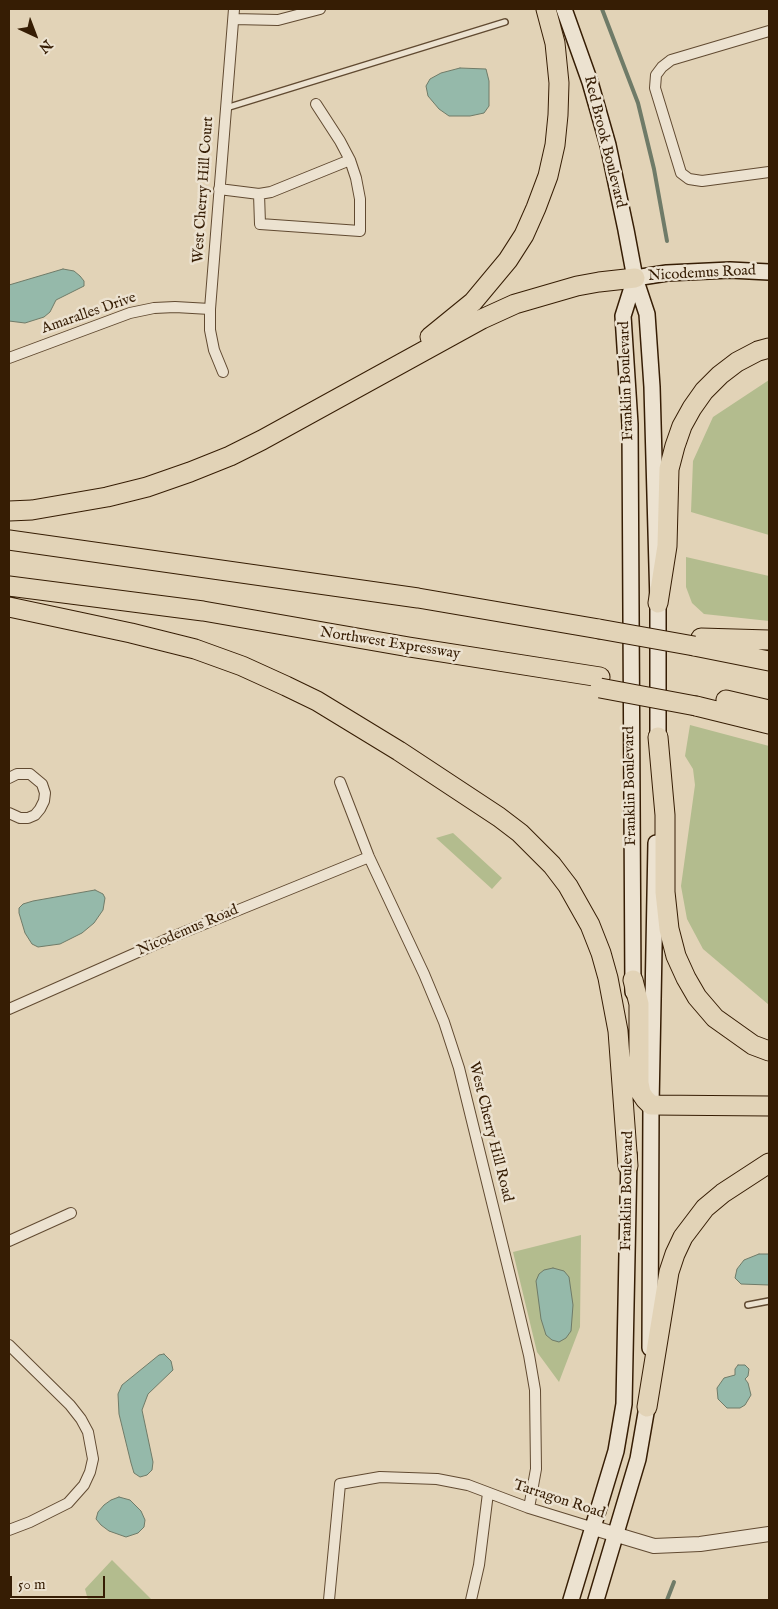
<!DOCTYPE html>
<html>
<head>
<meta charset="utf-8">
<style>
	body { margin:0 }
	#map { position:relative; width:778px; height:1609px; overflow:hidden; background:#e2d3b7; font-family:"IM FELL English",serif }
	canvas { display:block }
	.frame { position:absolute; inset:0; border:10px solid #361d04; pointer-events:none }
	.north { position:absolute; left:10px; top:10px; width:50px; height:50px; -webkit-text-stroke:4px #ece2d0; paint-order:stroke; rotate:137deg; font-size:14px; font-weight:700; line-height:20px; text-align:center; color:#361d04 }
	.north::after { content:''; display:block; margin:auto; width:18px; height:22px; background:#361d04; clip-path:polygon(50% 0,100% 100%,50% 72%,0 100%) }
	.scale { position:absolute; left:10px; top:1576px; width:95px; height:22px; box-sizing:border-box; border:2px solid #361d04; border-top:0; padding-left:6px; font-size:15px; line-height:18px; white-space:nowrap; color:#361d04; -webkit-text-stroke:4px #ece2d0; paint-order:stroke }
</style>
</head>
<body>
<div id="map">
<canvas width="778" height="1609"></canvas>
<div class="frame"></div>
<div class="north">N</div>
<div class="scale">50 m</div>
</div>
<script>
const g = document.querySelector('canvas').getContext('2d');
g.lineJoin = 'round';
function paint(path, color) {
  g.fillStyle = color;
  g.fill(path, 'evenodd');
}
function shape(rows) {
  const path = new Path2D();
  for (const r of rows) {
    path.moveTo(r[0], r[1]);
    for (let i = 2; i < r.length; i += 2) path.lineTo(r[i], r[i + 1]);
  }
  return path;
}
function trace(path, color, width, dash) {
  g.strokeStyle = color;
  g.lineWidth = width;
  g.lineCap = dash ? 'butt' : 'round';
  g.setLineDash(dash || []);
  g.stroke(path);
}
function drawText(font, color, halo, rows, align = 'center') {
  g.font = font + ' "IM FELL English",serif';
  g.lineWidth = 5;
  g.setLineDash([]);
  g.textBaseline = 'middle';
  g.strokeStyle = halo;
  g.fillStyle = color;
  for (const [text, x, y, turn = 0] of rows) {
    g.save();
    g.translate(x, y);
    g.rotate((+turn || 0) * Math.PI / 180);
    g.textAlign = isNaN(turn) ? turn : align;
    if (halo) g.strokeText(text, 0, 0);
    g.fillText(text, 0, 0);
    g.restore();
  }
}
const green = shape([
	[769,380,769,535,691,512,693,461,713,417],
	[686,557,769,576,769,621,704,614,692,603,686,587],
	[690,725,769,746,769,1005,703,949,687,919,681,886,695,785,693,769,685,756],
	[453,833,502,878,492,889,436,838],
	[581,1235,580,1327,559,1382,537,1352,513,1252],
	[112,1560,152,1600,88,1600,85,1589]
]);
const water = shape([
	[460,68,486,69,489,81,489,106,484,113,470,116,449,116,439,109,428,96,426,86,430,79,441,73,460,68],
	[63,269,74,271,80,276,84,281,84,286,56,300,50,312,44,317,25,323,9,321,9,285,63,269],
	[95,890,103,894,105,898,103,910,94,923,82,933,60,944,38,947,32,944,25,933,19,913,19,908,23,904,33,901,95,890],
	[759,1254,769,1254,769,1285,741,1284,735,1278,737,1269,744,1260,759,1254],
	[553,1268,564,1271,569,1277,573,1305,571,1331,566,1338,559,1342,552,1340,546,1335,541,1319,536,1281,539,1274,544,1270,553,1268],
	[164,1354,171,1361,173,1370,148,1394,142,1410,153,1462,152,1470,147,1475,140,1477,134,1473,131,1463,119,1414,118,1394,122,1385,159,1355,164,1354],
	[738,1365,745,1365,749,1369,748,1376,745,1379,748,1383,751,1395,745,1405,740,1408,727,1408,718,1399,717,1388,724,1378,735,1375,735,1369,738,1365],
	[119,1497,130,1500,141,1511,145,1520,144,1527,138,1533,126,1537,109,1531,101,1525,96,1519,98,1512,104,1505,111,1500,119,1497]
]);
const stream = shape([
	[602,9,638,103,654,169,667,241],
	[667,1600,674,1582]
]);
const service = shape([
	[226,108,505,22],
	[748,1305,769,1301]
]);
const minor = shape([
	[234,19,278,20,320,9],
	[769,31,671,60,662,67,656,75,655,88,681,173,689,179,702,181,769,172],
	[219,189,259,194,271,192,350,160],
	[259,194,260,224,360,231,360,199,356,178,350,160,340,141,316,104],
	[9,358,130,313,154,308,175,307,210,309],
	[223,372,214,350,210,330,210,309,234,9],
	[9,778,17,774,30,774,42,784,45,793,44,801,40,809,35,815,28,818,20,818,9,813],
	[340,782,369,857,424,974,444,1022,459,1068,516,1300,529,1355,535,1390,536,1469,529,1508],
	[9,1009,172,937,369,857],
	[9,1241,71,1213],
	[9,1345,70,1405,81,1419,88,1432,93,1459,90,1472,84,1485,68,1503,30,1522,9,1530],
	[329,1600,340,1484,380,1477,437,1479,468,1485,529,1508,594,1528],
	[471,1600,479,1565,488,1493]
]);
const tertiary = shape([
	[594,1528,654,1546,700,1544,769,1534]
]);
const secondary = shape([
	[564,9,590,82,608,145,626,230,635,278,647,314,652,387,658,603,658,748],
	[635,278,667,273,730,270,769,272],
	[633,992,630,424,623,316,635,278],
	[650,1348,651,1105,656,843],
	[571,1600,616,1451,624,1404,629,1155],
	[596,1600,638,1459,647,1407,648,1396]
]);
const motorway = shape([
	[430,337,473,302,508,260,524,235,536,208,548,176,555,145,558,115,559,83,555,43,546,9],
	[9,511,32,510,107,497,147,487,190,472,230,456,262,440,482,319,515,304,577,286,599,282,635,278],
	[9,540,418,598,599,629],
	[9,586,203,611,409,647,600,677],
	[658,603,667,546,669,469,675,446,682,426,692,408,704,391,720,375,737,362,758,351,769,348],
	[9,607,131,633,195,649,242,666,286,686,317,701,399,751,499,817,520,833,552,865,568,886,590,925,601,953,608,978,618,1031,628,1166],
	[701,638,769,640],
	[694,646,769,661],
	[726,700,769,710],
	[696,706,769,724],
	[658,737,665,815,665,892,669,929,676,956,686,978,697,997,715,1018,753,1045,769,1051],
	[633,980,639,1004,639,1083,641,1093,645,1099,651,1105,769,1106],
	[647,1407,669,1272,675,1254,683,1237,705,1208,723,1193,769,1163]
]);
const motorwayBridge = shape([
	[599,629,694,646],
	[600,688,696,706]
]);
const streetNames = [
	["Red Brook Boulevard",604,142,76],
	["West Cherry Hill Court",204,190,-86],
	["Nicodemus Road",702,274,-3],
	["Amaralles Drive",89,314,-19],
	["Franklin Boulevard",627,381,-92],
	["Northwest Expressway",390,644,9],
	["Franklin Boulevard",631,786,-91],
	["Nicodemus Road",188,931,-23],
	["West Cherry Hill Road",490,1132,76],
	["Franklin Boulevard",628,1191,-89],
	["Tarragon Road",559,1500,18]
];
paint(green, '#b3bc8e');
paint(water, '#95b9aa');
trace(water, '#6f7b68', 1);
trace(stream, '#6f7b68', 4);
trace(service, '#614a31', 8);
trace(minor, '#614a31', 12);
trace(tertiary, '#614a31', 16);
trace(secondary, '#361d04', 18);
trace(motorway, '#361d04', 21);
trace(service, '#ece2d0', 5);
trace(minor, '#ece2d0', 10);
trace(tertiary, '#ece2d0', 14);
trace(secondary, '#ece2d0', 15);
trace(motorway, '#e2d3b7', 19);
trace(motorwayBridge, '#361d04', 21, []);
trace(motorwayBridge, '#e2d3b7', 19);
drawText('15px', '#361d04', '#ece2d0', streetNames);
</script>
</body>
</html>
